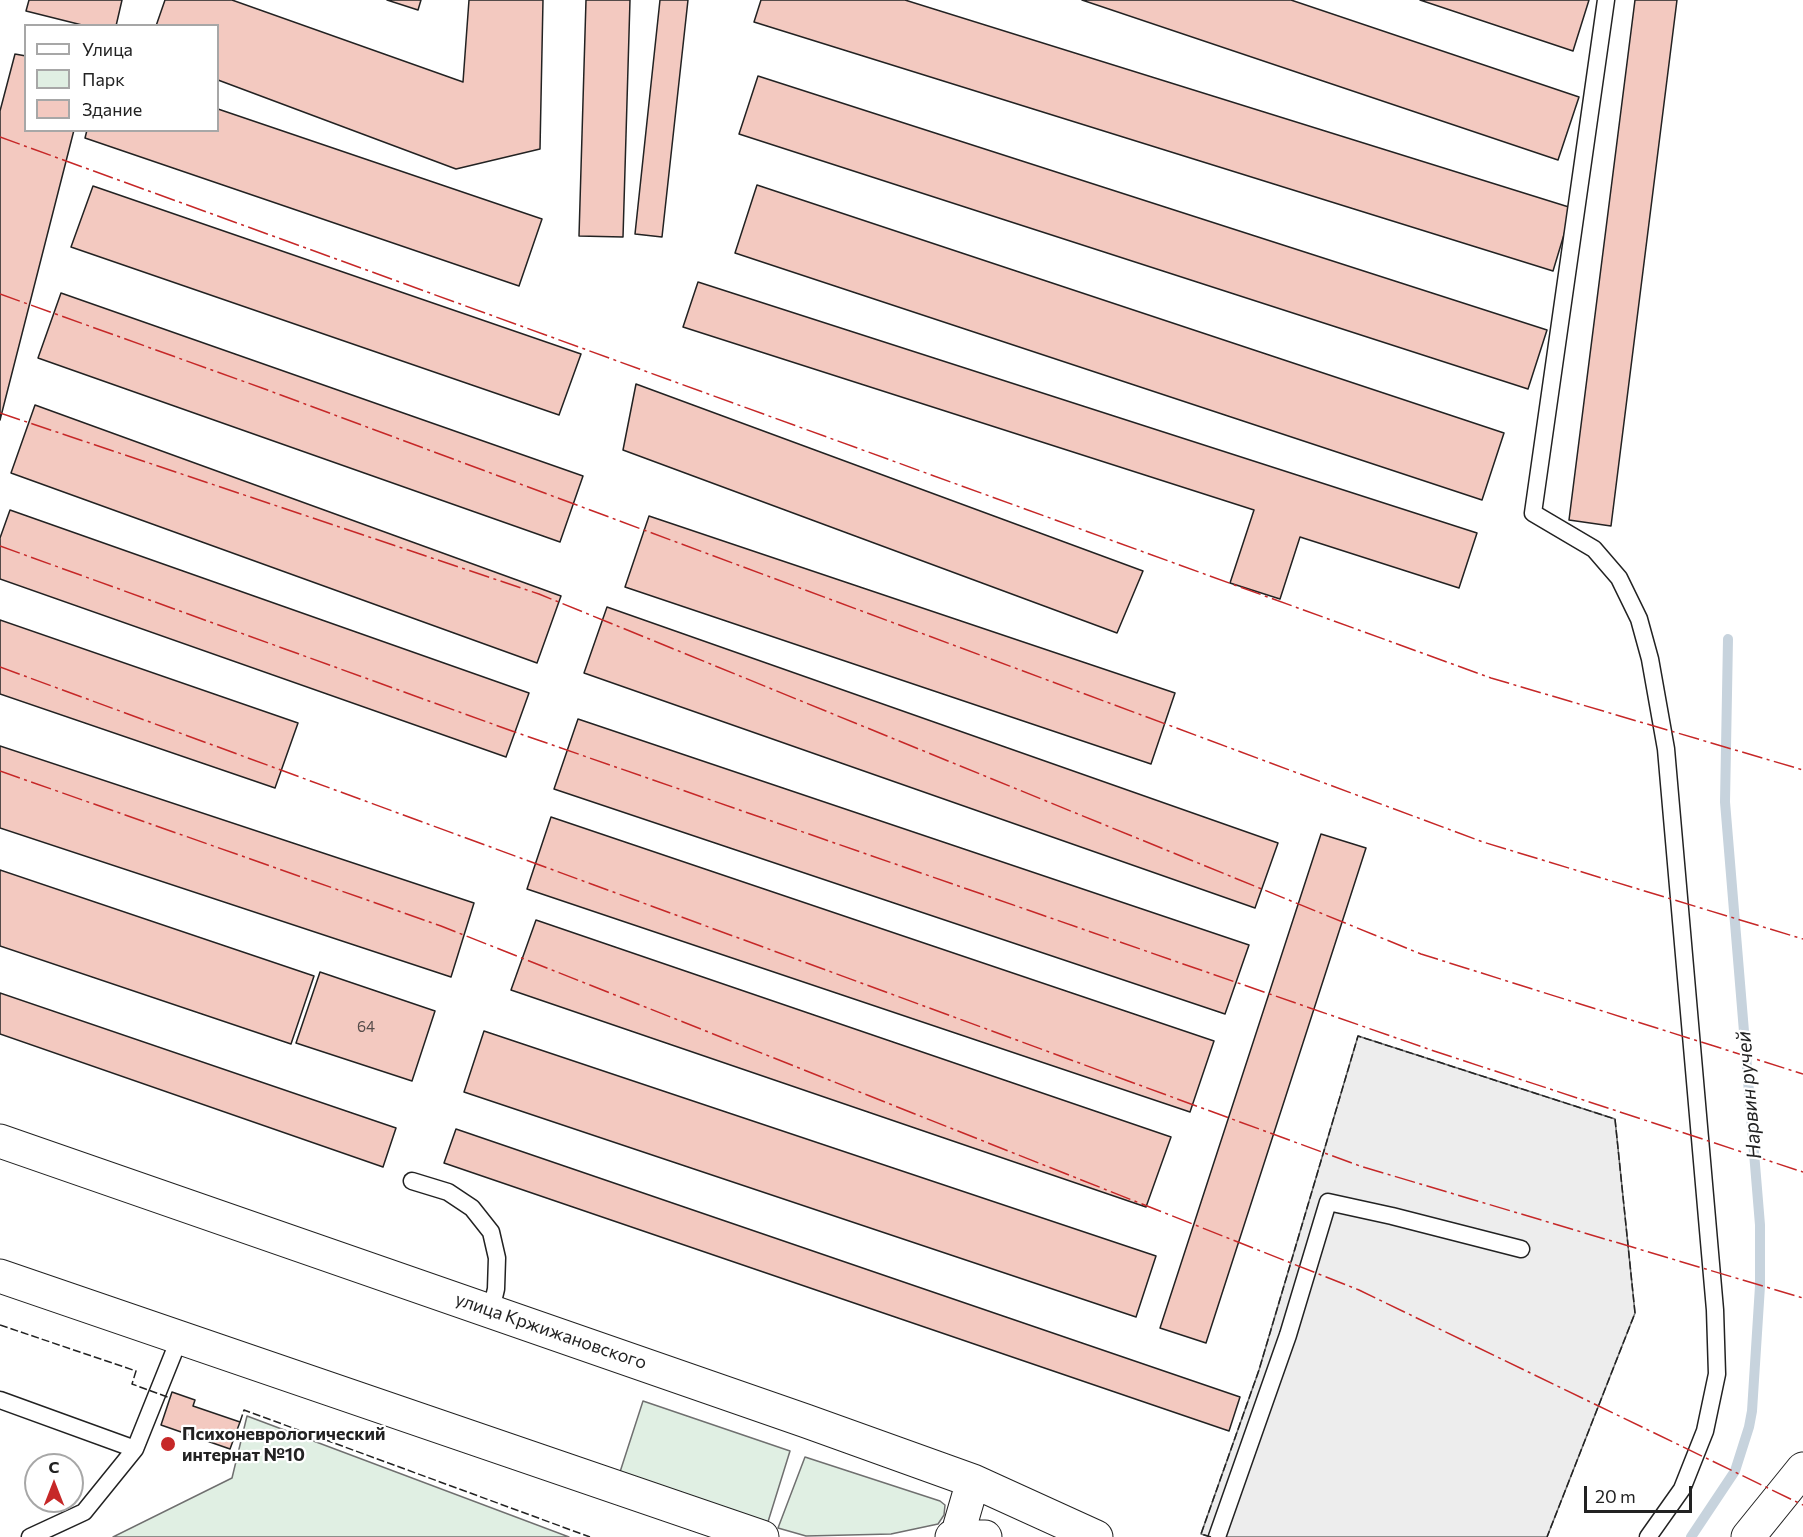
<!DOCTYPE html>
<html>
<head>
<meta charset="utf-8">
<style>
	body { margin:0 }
	#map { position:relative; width:1803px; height:1537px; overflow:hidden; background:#fff; font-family:Commissioner,sans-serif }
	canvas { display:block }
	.legend { position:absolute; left:24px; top:24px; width:195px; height:108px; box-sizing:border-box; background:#fff; border:2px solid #a7a7a7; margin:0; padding:8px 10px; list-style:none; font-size:18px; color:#222 }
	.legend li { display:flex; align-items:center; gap:12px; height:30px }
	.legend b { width:30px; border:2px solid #a7a7a7 }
	.north { position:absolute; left:24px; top:1453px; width:60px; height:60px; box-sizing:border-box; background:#fff; border:2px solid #a7a7a7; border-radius:50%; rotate:0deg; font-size:16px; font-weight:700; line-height:24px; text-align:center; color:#222 }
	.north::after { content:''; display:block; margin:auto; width:21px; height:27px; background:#c62828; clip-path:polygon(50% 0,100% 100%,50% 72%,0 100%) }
	.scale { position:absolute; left:1584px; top:1486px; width:108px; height:27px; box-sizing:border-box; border:3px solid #222; border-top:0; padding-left:8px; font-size:18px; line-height:21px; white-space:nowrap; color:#222; -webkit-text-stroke:4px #fff; paint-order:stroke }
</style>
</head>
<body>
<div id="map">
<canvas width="1803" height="1537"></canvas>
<ul class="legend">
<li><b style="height:8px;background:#fff"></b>Улица</li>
<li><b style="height:16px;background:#e0efe3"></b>Парк</li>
<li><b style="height:16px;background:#f3c9c0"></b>Здание</li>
</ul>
<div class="north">С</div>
<div class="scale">20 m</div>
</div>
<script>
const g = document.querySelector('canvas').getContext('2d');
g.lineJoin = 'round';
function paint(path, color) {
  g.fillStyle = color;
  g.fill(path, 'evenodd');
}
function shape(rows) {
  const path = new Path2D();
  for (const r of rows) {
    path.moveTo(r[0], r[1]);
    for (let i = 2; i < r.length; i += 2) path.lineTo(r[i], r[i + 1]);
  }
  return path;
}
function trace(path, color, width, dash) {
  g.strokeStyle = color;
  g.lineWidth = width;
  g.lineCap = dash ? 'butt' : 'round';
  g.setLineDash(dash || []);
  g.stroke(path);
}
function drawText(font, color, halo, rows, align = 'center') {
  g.font = font + ' Commissioner,sans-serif';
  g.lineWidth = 4.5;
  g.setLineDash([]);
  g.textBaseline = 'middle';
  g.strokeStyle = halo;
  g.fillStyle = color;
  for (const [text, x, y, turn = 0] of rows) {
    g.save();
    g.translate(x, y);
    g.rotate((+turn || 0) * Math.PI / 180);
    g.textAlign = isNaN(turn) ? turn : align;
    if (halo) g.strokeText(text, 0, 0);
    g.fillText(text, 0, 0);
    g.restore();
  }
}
const green = shape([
	[643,1401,790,1451,767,1525,620,1472,643,1401],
	[247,1416,569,1537,113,1537,232,1478,247,1416],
	[805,1457,940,1501,945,1505,944,1515,938,1524,891,1534,806,1536,778,1528,805,1457]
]);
const parking = shape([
	[1358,1036,1615,1119,1635,1313,1547,1537,1211,1537,1201,1534,1259,1370,1358,1036]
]);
const stream = shape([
	[1691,1537,1735,1471,1749,1427,1752,1411,1760,1286,1760,1225,1725,802,1728,639]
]);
const building = shape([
	[29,0,122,0,116,26,86,26,26,11,29,0],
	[165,0,232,0,463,82,469,0,543,0,540,149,456,169,218,80,218,26,156,26,165,0],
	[387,0,421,0,418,10,387,0],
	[586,0,630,0,623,237,579,236,586,0],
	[660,0,688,0,662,237,635,234,660,0],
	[761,0,905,0,1572,208,1553,271,754,22,761,0],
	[1082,0,1291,0,1579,97,1558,160,1082,0],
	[1420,0,1589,0,1573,51,1420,0],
	[1635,0,1677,0,1611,526,1569,520,1635,0],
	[15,54,26,56,26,130,74,130,0,420,0,111,15,54],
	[758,76,1547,330,1528,389,739,134,758,76],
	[218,109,542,219,519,286,85,138,87,130,218,130,218,109],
	[757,185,1504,433,1482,500,735,253,757,185],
	[93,186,581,354,559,415,71,247,93,186],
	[698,282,1477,533,1459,588,1300,537,1280,599,1230,583,1254,510,683,327,698,282],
	[61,293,583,476,560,542,38,358,61,293],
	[636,384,1143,571,1117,633,623,450,636,384],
	[35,405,561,596,537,663,11,473,35,405],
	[10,510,529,693,506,757,0,579,0,538,10,510],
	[649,516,1175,693,1151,764,625,587,649,516],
	[607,607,1278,843,1255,908,584,673,607,607],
	[0,620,298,723,275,788,0,694,0,620],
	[578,719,1249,945,1225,1014,554,789,578,719],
	[0,746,474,903,451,977,0,828,0,746],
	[551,817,1214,1041,1190,1112,527,889,551,817],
	[1321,834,1366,848,1206,1343,1160,1328,1321,834],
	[0,870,314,976,291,1044,0,946,0,870],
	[536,920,1171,1137,1146,1207,511,990,536,920],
	[320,972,435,1011,412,1081,296,1043,320,972],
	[0,993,396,1128,383,1167,0,1034,0,993],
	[484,1031,1156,1256,1136,1317,464,1092,484,1031],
	[456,1129,1240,1397,1229,1431,444,1163,456,1129],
	[172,1392,195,1400,193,1406,240,1422,230,1449,161,1425,172,1392]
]);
const service = shape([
	[1606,0,1533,513,1594,549,1619,578,1639,619,1650,659,1666,749,1715,1310,1717,1374,1705,1431,1682,1489,1648,1537],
	[412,1181,448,1192,472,1208,491,1232,497,1258,496,1289,491,1310],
	[0,1400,135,1449],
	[30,1537,84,1512,135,1449,180,1337],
	[1217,1537,1288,1335,1328,1202,1392,1216,1521,1249]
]);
const minor = shape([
	[0,1141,806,1421,973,1481,1096,1537],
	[0,1276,762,1537],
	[957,1536,973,1481],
	[952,1537,985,1537],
	[1748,1537,1803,1469]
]);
const fence = shape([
	[0,1325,136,1371,132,1384,170,1398],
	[240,1422,244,1410,590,1537],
	[1211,1537,1201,1534,1259,1370,1358,1036,1615,1119,1635,1313,1547,1537]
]);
const power = shape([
	[0,137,1491,678,1803,770],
	[0,294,262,388,1483,842,1803,939],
	[0,413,539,594,1421,954,1803,1074],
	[0,546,512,731,1434,1051,1803,1172],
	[0,667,1360,1166,1803,1298],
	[0,771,441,926,1359,1290,1803,1505]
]);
const markers = [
	[168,1444,8,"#c62828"]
];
const numberNames = [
	["64",366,1027]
];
const streetNames = [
	["улица Кржижановского",551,1331,19]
];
const poiNames = [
	["Психоневрологический",182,1434],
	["интернат №10",182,1455]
];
const waterNames = [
	["Нарвин ручей",1749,1095,-95]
];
paint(green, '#e0efe3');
trace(green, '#6f6f6f', 1.5);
paint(parking, '#ededed');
trace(parking, '#6f6f6f', 1.5);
trace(stream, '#c7d3dd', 10);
paint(building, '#f3c9c0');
trace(building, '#222', 1.5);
trace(service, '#222', 19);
trace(minor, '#222', 35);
trace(service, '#fff', 16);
trace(minor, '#fff', 33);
trace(fence, '#222', 1.5, [8, 3]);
trace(power, '#c62828', 1.5, [21, 4.5, 3, 4.5]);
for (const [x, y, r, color] of markers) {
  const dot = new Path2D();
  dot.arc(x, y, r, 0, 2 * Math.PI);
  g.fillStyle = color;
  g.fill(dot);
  trace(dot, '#fff', 2);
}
drawText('15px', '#564c4a', null, numberNames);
drawText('18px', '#222', '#fff', streetNames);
drawText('bold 18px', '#222', '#fff', poiNames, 'left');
drawText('italic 20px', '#222', '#fff', waterNames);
</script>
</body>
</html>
